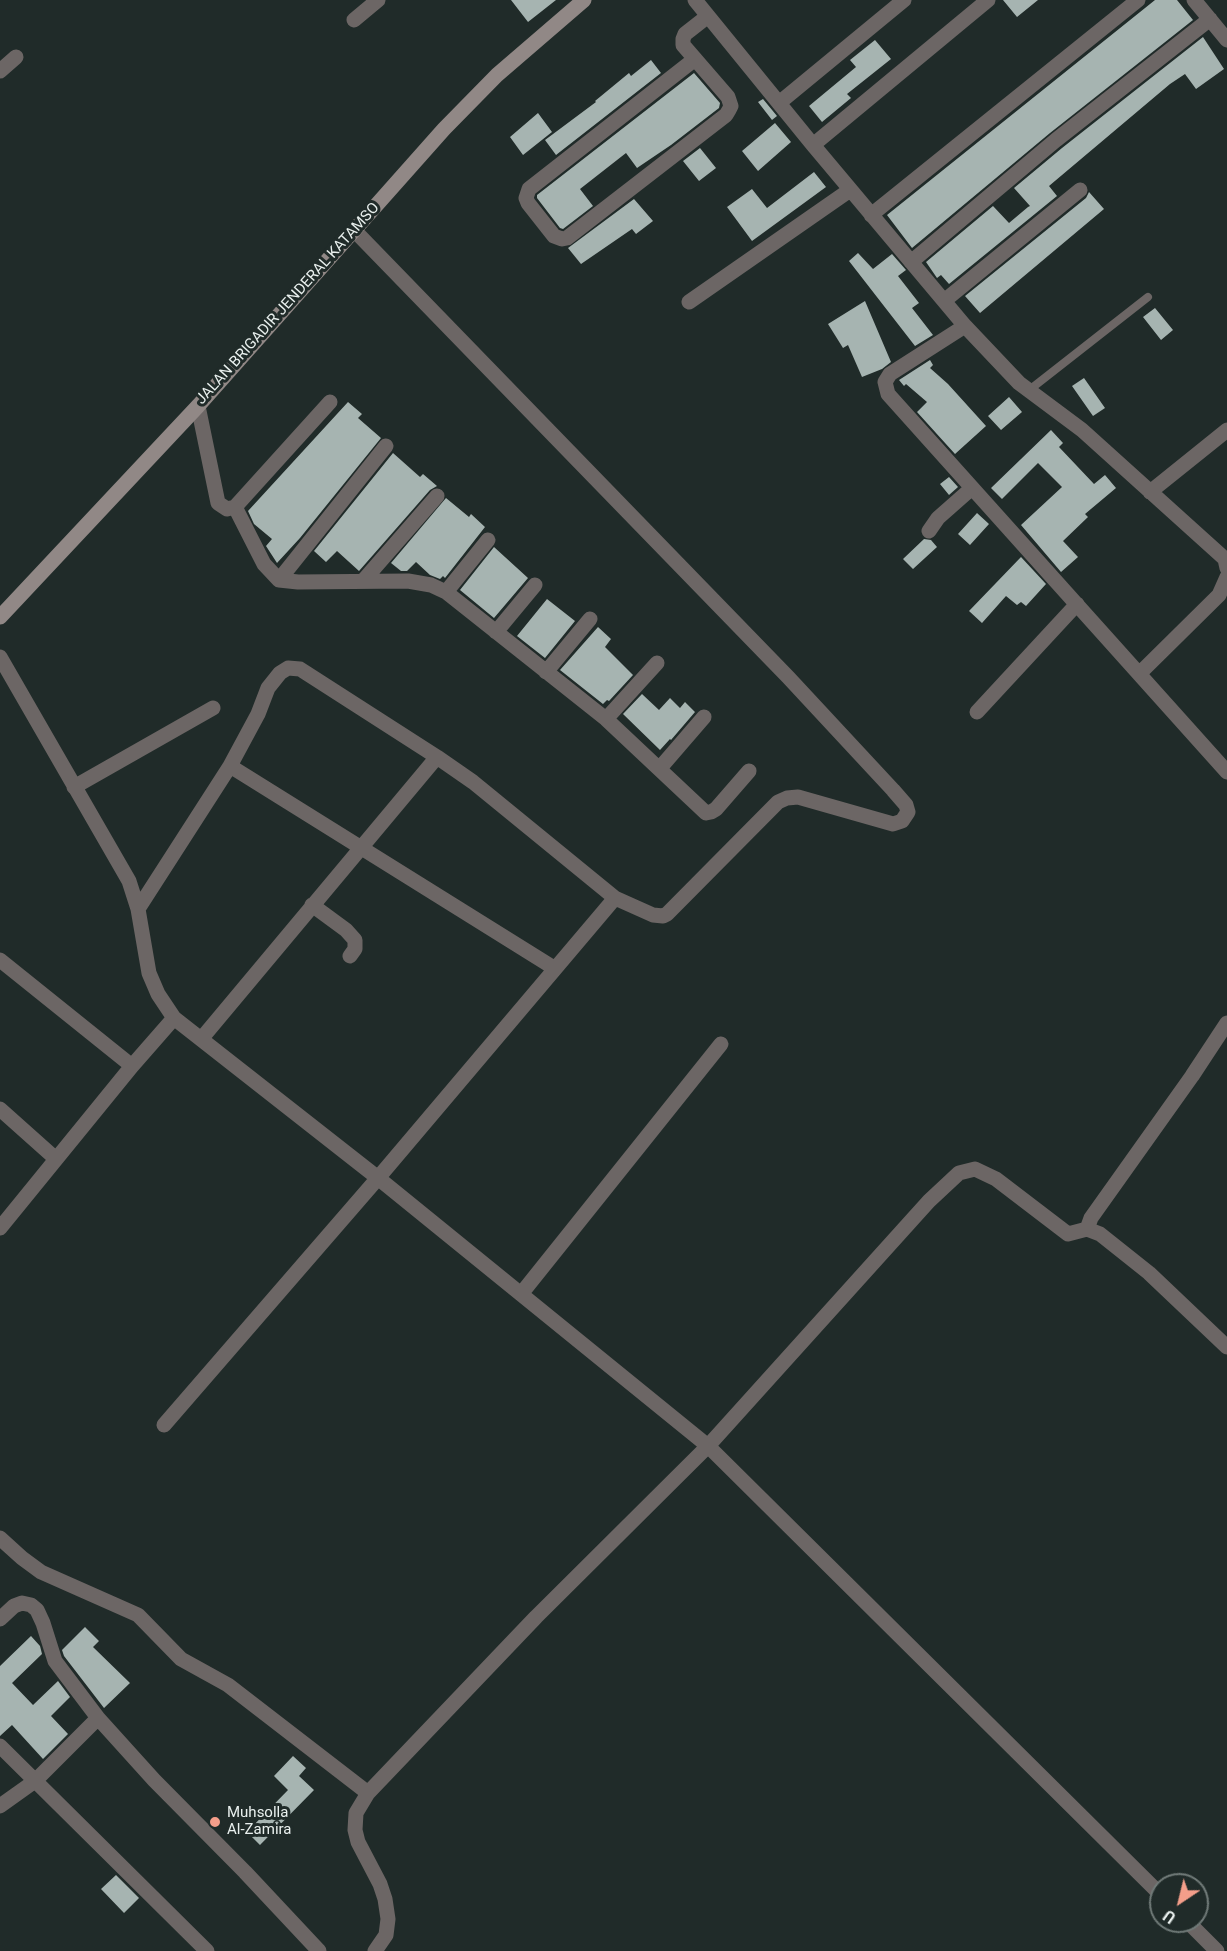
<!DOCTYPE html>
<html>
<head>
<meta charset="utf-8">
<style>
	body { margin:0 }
	#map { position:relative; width:1227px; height:1951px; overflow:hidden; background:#202b29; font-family:Roboto,sans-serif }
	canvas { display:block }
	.north { position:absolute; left:1149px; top:1873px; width:60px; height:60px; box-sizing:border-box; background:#202b29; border:2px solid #707a78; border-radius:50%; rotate:215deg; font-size:16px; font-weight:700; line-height:24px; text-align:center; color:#e9f0ee }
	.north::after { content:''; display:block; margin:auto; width:21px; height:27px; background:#f49e8a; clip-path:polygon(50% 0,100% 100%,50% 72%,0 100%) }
</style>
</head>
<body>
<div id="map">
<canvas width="1227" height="1951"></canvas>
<div class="north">U</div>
</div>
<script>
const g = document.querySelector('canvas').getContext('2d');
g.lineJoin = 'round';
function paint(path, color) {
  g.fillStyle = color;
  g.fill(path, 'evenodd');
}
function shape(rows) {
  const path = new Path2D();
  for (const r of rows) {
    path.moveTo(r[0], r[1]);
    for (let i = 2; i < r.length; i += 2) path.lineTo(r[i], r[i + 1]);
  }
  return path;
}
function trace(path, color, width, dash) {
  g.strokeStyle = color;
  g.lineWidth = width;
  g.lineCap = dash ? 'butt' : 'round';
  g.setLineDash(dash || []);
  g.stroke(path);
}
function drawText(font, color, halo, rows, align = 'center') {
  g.font = font + ' Roboto,sans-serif';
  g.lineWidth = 6;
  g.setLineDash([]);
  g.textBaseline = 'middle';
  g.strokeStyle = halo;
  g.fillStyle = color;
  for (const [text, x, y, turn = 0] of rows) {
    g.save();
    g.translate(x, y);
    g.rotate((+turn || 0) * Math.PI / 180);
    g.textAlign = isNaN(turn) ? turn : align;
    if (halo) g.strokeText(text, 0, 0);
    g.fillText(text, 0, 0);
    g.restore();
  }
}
const building = shape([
	[511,0,556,0,528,22],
	[1003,0,1038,0,1017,17],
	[1155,0,1177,0,1193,20,1050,133,912,248,887,215],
	[1203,37,1224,69,1196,89,1185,74,1170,84,1049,186,1057,196,949,284,941,275,937,278,926,262,993,206,1009,223,1028,207,1030,206,1014,188,1062,148],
	[875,40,891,59,847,94,851,98,822,122,809,106,856,67,850,60],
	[651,60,661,73,556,155,545,140,596,102,595,101,629,73,631,76],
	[694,73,720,103,719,108,671,145,637,168,626,153,580,189,593,206,563,229,560,228,537,198,537,195],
	[763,99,777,116,772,120,758,102],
	[538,113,552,132,523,155,510,137],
	[775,123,791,142,758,171,742,151],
	[700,148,716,168,699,181,683,161],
	[814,172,826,187,752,241,727,207,752,189,767,208],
	[1089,192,1104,209,980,313,965,296,1086,198],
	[634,199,653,221,636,234,632,229,581,264,568,248],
	[858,253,873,269,892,254,906,270,898,276,919,303,912,308,933,335,915,346,849,261],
	[865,301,891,362,882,369,862,377,848,345,843,348,828,324],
	[1155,308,1173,330,1161,340,1143,317],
	[930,360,933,365,930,368,948,384,986,426,955,454,917,412,927,402,906,384,904,386,899,380],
	[1084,378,1105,408,1093,416,1072,386],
	[1009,397,1022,412,1001,430,988,416],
	[348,402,362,414,358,418,381,438,300,538,277,563,266,546,272,539,254,524,248,511],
	[1051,430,1063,443,1059,447,1094,484,1105,475,1116,488,1085,514,1088,517,1063,541,1078,557,1061,572,1021,525,1062,487,1038,463,1002,499,991,488],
	[393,453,420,477,423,474,437,486,430,490,359,571,337,551,326,562,314,551],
	[949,477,958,487,949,495,940,484],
	[446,498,469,517,471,514,485,527,445,578,443,576,440,579,430,575,416,562,407,571,401,571,391,563],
	[977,513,989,524,970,545,958,534],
	[924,539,931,540,937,547,913,569,903,559],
	[494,547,528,578,494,618,460,590],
	[1021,557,1046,584,1026,606,1021,602,1017,605,1006,596,982,623,969,611],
	[547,599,575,621,545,658,517,636],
	[598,627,611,639,605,647,633,675,609,701,607,700,603,704,560,670],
	[642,694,659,710,670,698,680,708,685,702,695,712,671,740,670,739,660,750,623,714],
	[85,1627,99,1641,93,1647,130,1683,104,1708,64,1656,62,1650],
	[31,1636,40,1646,42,1654,12,1683,33,1705,58,1681,70,1697,51,1716,68,1734,43,1759,12,1725,0,1736,0,1666],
	[293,1756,306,1768,299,1776,314,1790,260,1845,247,1832,288,1790,274,1776],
	[116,1875,139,1898,124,1913,101,1889]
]);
const lane = shape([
	[1028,391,1148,297]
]);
const street = shape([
	[695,0,813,145,965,326,1019,383,1082,430,1225,559,1227,568],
	[1194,0,1227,40],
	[354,20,378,0],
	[695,59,529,189,526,198,528,203,554,236,562,239,567,238,726,115,729,110,731,106,728,97,683,45,683,39,685,34,708,16],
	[0,71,16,57],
	[779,103,904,0],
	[813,145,988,0],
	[871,215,1138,0],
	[911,262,1056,140,1210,19],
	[944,301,1080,190],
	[689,302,850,190],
	[965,326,890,374,885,382,888,394,1227,772],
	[198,406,218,503,227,509,235,507,330,402],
	[1150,492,1227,430],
	[235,507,264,564,279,580,386,446],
	[929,531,938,518,972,488],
	[279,580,298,582,408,581,431,585,446,592,606,719,706,813,711,812,716,809,749,771],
	[363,581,437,496],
	[446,592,488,540],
	[496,632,535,585],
	[0,657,129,881,138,909,149,973,158,994,174,1018,378,1178,708,1446,1161,1895],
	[546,672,590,619],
	[1139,674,1219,595,1227,577],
	[977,712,1077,604],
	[606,719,657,663],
	[230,766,554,968],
	[660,768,704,717],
	[74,787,213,708],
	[312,905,346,930,355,940,355,949,350,956],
	[138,909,230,766,258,714,268,688,280,673,288,668,300,669,437,757,473,782,615,898,653,915,663,916,667,914,778,802,787,798,798,797,893,824,902,821,908,812,906,805,893,790,788,677,354,230],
	[0,960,132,1066],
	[202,1038,437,757],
	[0,1109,56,1159],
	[0,1228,132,1066,174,1018],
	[1087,1229,1091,1218,1192,1076,1227,1023],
	[521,1294,721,1044],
	[164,1425,378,1178,615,898],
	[0,1538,22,1558,41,1572,138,1615,181,1659,228,1685,368,1793],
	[0,1619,14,1606,22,1603,31,1605,37,1610,43,1623,55,1661,98,1718,154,1780,245,1872,319,1951],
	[0,1746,207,1951],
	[0,1806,35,1781,98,1718],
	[1187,1921,1217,1951],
	[375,1951,386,1935,388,1919,385,1899,380,1884,358,1842,355,1830,356,1813,368,1793,536,1617,708,1446,929,1201,959,1173,975,1169,996,1179,1068,1234,1087,1229,1100,1234,1149,1273,1227,1347]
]);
const secondary = shape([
	[0,617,198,406,444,129,497,75,584,0]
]);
const markers = [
	[215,1822,6,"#f49e8a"]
];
const streetNames = [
	["JALAN BRIGADIR JENDERAL KATAMSO",288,304,-48]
];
const poiNames = [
	["Muhsolla",227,1813],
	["Al-Zamira",227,1830]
];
paint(building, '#a6b4b1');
trace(lane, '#6c6665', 8);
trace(street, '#6c6665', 15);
trace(secondary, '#918886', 15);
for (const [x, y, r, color] of markers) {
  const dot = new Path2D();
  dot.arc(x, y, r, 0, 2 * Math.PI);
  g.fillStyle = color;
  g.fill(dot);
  trace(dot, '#202b29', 2);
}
drawText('15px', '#e9f0ee', '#202b29', streetNames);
drawText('15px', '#e9f0ee', '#202b29', poiNames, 'left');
</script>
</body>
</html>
